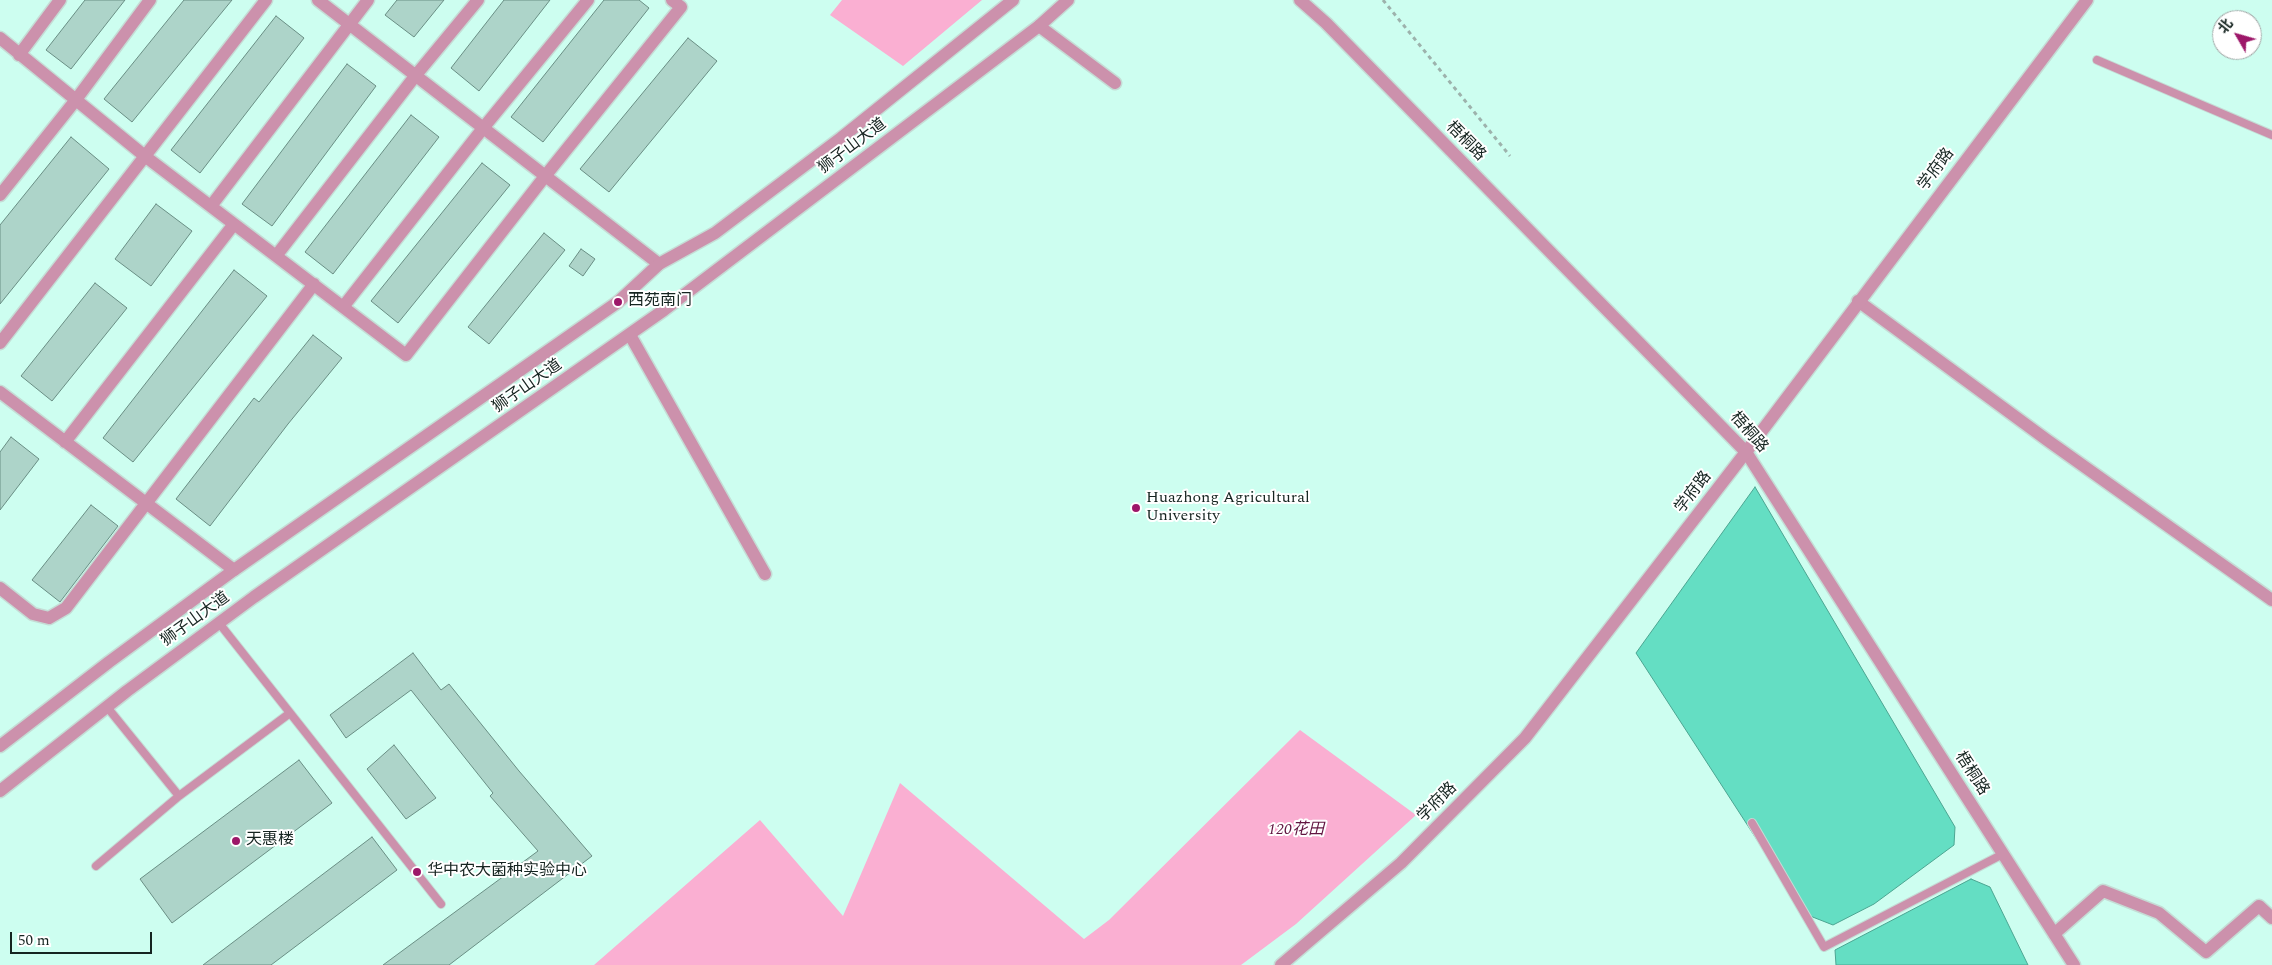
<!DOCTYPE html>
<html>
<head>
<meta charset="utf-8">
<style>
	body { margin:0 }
	#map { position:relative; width:2272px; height:965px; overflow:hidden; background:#e7fff8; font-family:Spectral,"Noto Sans SC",serif }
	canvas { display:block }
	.north { position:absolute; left:2212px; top:10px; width:50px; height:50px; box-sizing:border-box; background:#fff; border:1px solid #a1a7a6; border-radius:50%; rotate:308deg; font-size:14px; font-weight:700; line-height:20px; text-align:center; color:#152420 }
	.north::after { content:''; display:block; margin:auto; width:18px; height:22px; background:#9d1769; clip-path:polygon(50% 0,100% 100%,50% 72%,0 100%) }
	.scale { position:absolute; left:10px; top:932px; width:142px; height:22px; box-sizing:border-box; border:2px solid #152420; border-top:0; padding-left:6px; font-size:15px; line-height:18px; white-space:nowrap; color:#152420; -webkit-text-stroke:4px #fff; paint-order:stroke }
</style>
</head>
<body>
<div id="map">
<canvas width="2272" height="965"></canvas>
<div class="north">北</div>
<div class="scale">50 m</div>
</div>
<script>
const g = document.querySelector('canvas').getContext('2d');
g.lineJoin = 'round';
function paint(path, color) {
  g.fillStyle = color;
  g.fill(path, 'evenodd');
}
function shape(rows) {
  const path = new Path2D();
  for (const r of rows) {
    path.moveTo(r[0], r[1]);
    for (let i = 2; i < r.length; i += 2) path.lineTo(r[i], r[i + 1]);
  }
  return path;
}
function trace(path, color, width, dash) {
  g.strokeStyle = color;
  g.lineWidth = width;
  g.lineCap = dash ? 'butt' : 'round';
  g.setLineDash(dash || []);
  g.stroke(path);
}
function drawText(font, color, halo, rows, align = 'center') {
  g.font = font + ' Spectral,"Noto Sans SC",serif';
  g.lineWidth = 4;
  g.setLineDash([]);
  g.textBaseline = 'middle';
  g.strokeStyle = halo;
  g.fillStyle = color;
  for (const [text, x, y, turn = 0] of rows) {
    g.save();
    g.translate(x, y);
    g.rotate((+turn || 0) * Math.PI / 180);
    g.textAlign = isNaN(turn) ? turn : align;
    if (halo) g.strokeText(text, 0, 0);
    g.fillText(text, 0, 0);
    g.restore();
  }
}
const built = shape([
	[0,0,2272,0,2272,965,0,965],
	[2222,20,2252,20,2252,50,2222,50]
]);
const green = shape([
	[842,0,982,0,903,66,830,15],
	[1300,730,1416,815,1296,924,1241,965,594,965,760,820,843,916,900,783,1084,939,1109,920]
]);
const water = shape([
	[1755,487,1955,827,1954,845,1874,904,1833,925,1805,914,1636,653,1755,487],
	[1971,879,1990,887,2028,965,1836,965,1835,950,1971,879]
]);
const building = shape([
	[85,0,125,0,71,69,46,50,85,0],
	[184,0,232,0,132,122,104,99,184,0],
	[397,0,444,0,414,37,385,15,397,0],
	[504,0,550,0,479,91,451,68,504,0],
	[604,0,639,0,649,8,543,142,511,117,604,0],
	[276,16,304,38,200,173,171,150,276,16],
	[688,38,717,61,609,192,580,169,688,38],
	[347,64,376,86,272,226,242,204,347,64],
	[411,115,439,137,333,274,305,252,411,115],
	[71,137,109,169,0,304,0,225,71,137],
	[482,163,510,185,398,323,371,301,482,163],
	[156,204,192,231,151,286,115,259,156,204],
	[544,233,565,250,489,344,468,327,544,233],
	[581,249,595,259,583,276,569,266,581,249],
	[234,270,267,296,133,462,103,438,234,270],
	[95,283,127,308,52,401,21,376,95,283],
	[313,335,342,358,288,424,210,526,176,499,254,398,259,402,313,335],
	[11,437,39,459,0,510,0,452,11,437],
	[91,505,118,526,60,602,32,580,91,505],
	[413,653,441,690,449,684,519,771,592,856,449,965,383,965,538,851,490,796,493,793,411,690,346,738,330,715,413,653],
	[394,745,436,798,406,819,367,769,394,745],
	[299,760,332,803,172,923,140,879,299,760],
	[372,837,397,870,271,965,203,965,372,837]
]);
const path = shape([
	[1383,0,1510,156]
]);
const service = shape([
	[2097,60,2272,135],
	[219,623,441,904],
	[107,707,179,796,290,713],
	[1752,823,1824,947,2003,854],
	[96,866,179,796]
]);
const minor = shape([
	[318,0,659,264],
	[1300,0,1326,23,1746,452,2074,965],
	[1039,26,1115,83],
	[0,38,146,157,406,355,546,175,681,7,672,0],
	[19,55,60,0],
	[0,195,75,101,150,0],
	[211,206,368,0],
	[276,256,416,75,478,0],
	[1858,301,2047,440,2272,600],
	[343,307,484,127,588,0],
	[630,335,765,574],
	[0,343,266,0],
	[0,392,234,570],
	[65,442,234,224],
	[0,588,33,614,49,618,66,608,314,284],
	[2054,934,2103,891,2159,913,2206,952,2259,906,2272,918]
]);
const tertiary = shape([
	[0,746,109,662,234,570,618,302,659,264,715,233,841,138,1013,0],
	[0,791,127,691,254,597,664,310,1039,26,1068,0],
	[1281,965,1401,863,1525,738,1746,452,2087,0]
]);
const markers = [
	[618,302,5,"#9d1769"],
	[1136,508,5,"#9d1769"],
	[236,841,5,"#9d1769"],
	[417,872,5,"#9d1769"]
];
const streetNames = [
	["梧桐路",1465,142,45],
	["狮子山大道",853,147,-37],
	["学府路",1937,170,-53],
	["狮子山大道",528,387,-35],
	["梧桐路",1748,433,49],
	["学府路",1694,493,-52],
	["狮子山大道",196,620,-36],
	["梧桐路",1971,774,57],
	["学府路",1438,803,-45]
];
const poiNames = [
	["西苑南门",628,302],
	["Huazhong Agricultural",1146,499],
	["University",1146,517],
	["天惠楼",246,841],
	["华中农大菌种实验中心",427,872]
];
const parkNames = [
	["120花田",1296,831]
];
paint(built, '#cdfef0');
paint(green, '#faafd2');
paint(water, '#64dec3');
trace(water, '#4ca692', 1);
paint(building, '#add4c9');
trace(building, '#6a8f85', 1);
trace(service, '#c5dcd5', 10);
trace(minor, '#c5dcd5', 15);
trace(tertiary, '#c5dcd5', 15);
trace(path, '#9db2ac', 3, [4, 4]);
trace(service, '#cc91ac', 8);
trace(minor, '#cc91ac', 12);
trace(tertiary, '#cc91ac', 12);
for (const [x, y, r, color] of markers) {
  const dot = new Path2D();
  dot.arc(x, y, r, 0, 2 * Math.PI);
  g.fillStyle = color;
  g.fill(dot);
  trace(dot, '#fff', 2);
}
drawText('16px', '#152420', '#fff', streetNames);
drawText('16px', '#152420', '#fff', poiNames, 'left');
drawText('italic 16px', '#611541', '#fff', parkNames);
</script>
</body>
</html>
